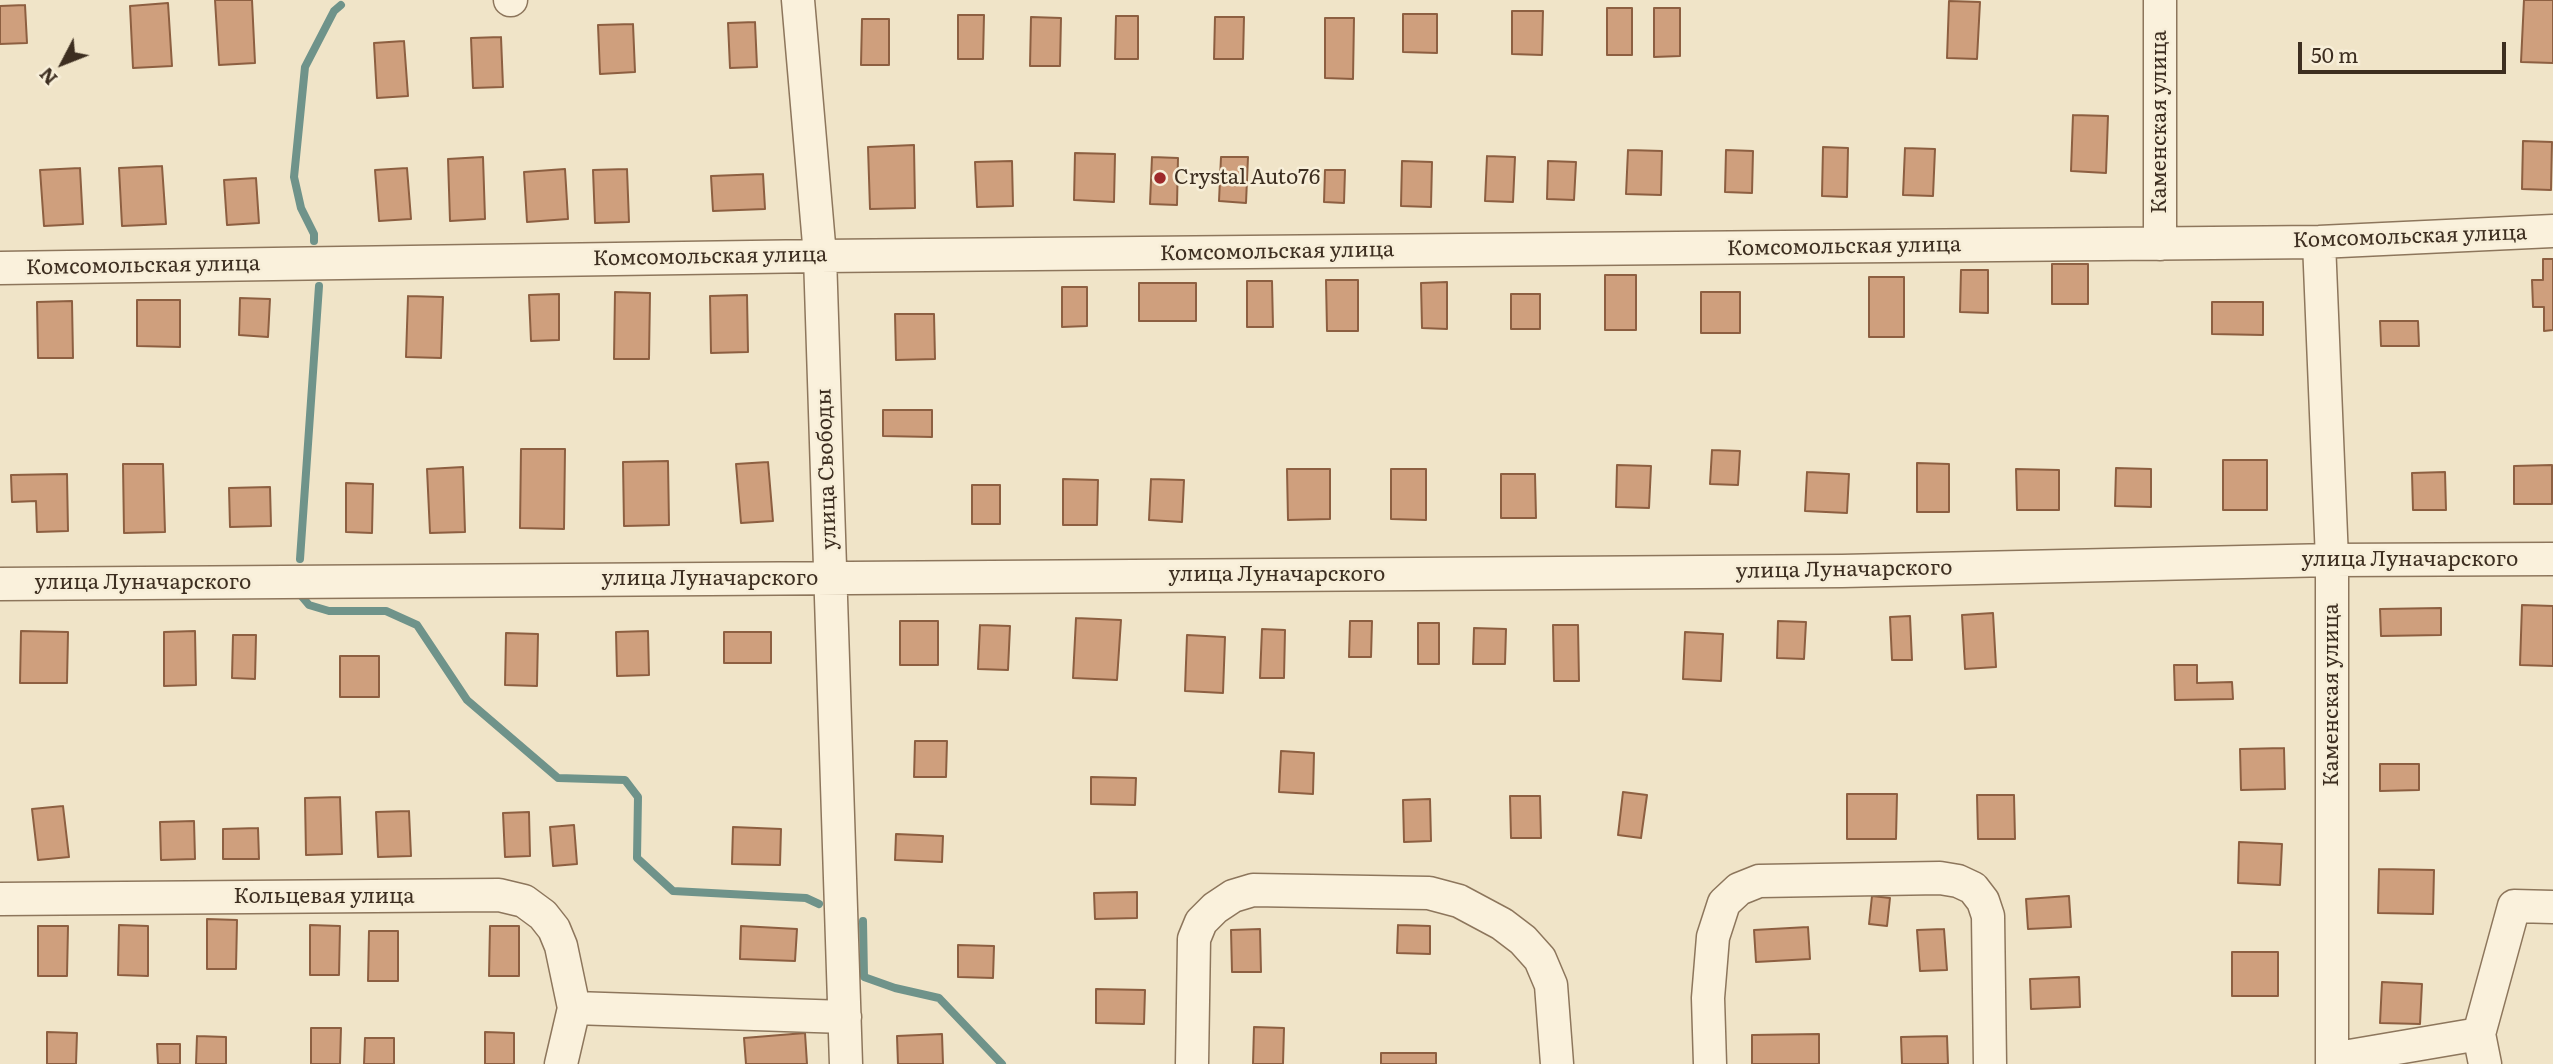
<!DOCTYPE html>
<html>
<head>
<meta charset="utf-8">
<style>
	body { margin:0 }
	#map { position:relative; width:2553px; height:1064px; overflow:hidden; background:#f0e4c8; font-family:Literata,serif }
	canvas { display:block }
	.north { position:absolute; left:28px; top:28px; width:70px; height:70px; -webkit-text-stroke:5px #f7eed8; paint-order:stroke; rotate:228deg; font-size:19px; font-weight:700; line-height:28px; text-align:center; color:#3d2e20 }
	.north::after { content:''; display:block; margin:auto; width:24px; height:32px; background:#3d2e20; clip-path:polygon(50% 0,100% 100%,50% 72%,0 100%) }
	.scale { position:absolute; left:2298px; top:42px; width:208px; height:32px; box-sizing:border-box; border:4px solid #3d2e20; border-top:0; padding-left:9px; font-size:21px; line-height:24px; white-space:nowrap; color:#3d2e20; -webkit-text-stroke:5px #f7eed8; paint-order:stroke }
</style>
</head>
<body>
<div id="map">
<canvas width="2553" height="1064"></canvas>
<div class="north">N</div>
<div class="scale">50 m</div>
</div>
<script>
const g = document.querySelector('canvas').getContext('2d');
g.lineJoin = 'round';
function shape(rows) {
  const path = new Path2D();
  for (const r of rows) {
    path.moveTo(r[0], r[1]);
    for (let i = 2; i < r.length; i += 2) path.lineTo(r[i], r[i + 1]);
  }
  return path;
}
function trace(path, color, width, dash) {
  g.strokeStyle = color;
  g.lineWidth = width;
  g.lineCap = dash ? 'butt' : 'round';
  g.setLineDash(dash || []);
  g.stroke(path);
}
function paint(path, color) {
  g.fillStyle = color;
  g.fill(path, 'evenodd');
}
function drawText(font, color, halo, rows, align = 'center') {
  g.font = font + ' Literata,serif';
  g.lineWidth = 5;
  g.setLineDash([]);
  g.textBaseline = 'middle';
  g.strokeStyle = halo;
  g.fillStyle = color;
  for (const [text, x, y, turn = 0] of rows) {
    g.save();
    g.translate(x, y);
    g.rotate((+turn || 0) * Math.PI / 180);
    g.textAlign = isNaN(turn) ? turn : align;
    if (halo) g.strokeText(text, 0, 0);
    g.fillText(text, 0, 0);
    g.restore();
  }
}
const stream = shape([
	[314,241,314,234,301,208,294,177,305,67,334,11,341,5],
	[300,559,319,286],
	[298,592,309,605,329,611,386,611,417,625,467,700,558,778,625,780,638,797,637,858,673,891,806,898,819,904],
	[863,921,864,977,895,988,939,998,1002,1064]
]);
const building = shape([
	[215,0,252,0,255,63,219,65,215,0],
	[2524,0,2553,0,2553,63,2521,62,2524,0],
	[1949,1,1980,2,1977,59,1947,58,1949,1],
	[168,3,172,66,133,68,130,6,168,3],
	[25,5,27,43,0,44,0,6,25,5],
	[1607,8,1632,8,1632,55,1607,55,1607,8],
	[1654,8,1680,8,1680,56,1654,57,1654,8],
	[1512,11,1543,11,1542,55,1512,54,1512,11],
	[1403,14,1437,14,1437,53,1403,52,1403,14],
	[958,15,984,15,983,59,958,59,958,15],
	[1116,16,1138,16,1138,59,1115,59,1116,16],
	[1031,17,1061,18,1060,66,1030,66,1031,17],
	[1215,17,1244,17,1243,59,1214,59,1215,17],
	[1325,18,1354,18,1353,79,1325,78,1325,18],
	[862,19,889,19,889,65,861,65,862,19],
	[755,22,757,67,730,68,728,23,755,22],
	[633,24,635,72,600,74,598,25,633,24],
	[501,37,503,87,473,88,471,38,501,37],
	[404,41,408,96,377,98,374,43,404,41],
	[2073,115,2108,116,2106,173,2071,171,2073,115],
	[2523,141,2552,142,2551,190,2522,189,2523,141],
	[914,145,915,208,870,209,868,147,914,145],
	[1823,147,1848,148,1847,197,1822,196,1823,147],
	[1905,148,1935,149,1933,196,1903,195,1905,148],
	[1628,150,1662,151,1661,195,1626,194,1628,150],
	[1726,150,1753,151,1752,193,1725,192,1726,150],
	[1075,153,1115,154,1114,202,1074,200,1075,153],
	[1487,156,1515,157,1513,202,1485,201,1487,156],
	[483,157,485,219,450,221,448,159,483,157],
	[1152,157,1178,158,1177,205,1150,204,1152,157],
	[1221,157,1248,157,1246,203,1219,201,1221,157],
	[1012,161,1013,206,977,207,975,162,1012,161],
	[1402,161,1432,162,1431,207,1401,206,1402,161],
	[1548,161,1576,162,1574,200,1547,199,1548,161],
	[162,166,166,224,122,226,119,168,162,166],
	[80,168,83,224,44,226,40,170,80,168],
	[407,168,411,219,379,221,375,170,407,168],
	[565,169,568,219,527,222,524,172,565,169],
	[627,169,629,222,595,223,593,170,627,169],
	[1325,170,1345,170,1344,203,1324,202,1325,170],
	[763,174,765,209,713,211,711,176,763,174],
	[256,178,259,223,227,225,224,180,256,178],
	[2543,259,2553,259,2553,330,2544,331,2544,307,2533,307,2532,280,2543,280,2543,259],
	[2052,264,2088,264,2088,304,2052,304,2052,264],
	[1961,270,1988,270,1988,313,1960,312,1961,270],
	[1605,275,1636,275,1636,330,1605,330,1605,275],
	[1869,277,1904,277,1904,337,1869,337,1869,277],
	[1326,280,1358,280,1358,331,1327,331,1326,280],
	[1247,281,1272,281,1273,327,1247,327,1247,281],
	[1447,282,1447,329,1422,328,1421,283,1447,282],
	[1139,283,1196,283,1196,321,1139,321,1139,283],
	[1062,287,1087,287,1087,326,1062,327,1062,287],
	[615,292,650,293,649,359,614,359,615,292],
	[1701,292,1740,292,1740,333,1701,333,1701,292],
	[559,294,559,340,531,341,529,295,559,294],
	[1511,294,1540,294,1540,329,1511,329,1511,294],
	[747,295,748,352,711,353,710,296,747,295],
	[408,296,443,297,441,358,406,357,408,296],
	[240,298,270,299,268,337,239,335,240,298],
	[137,300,180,300,180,347,137,346,137,300],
	[72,301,73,358,38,358,37,302,72,301],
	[2212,302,2263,302,2263,335,2212,334,2212,302],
	[895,314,934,314,935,359,896,360,895,314],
	[2380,321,2418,321,2419,346,2381,346,2380,321],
	[883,410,932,410,932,437,883,436,883,410],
	[521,449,565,449,564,529,520,528,521,449],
	[1712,450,1740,451,1738,485,1710,484,1712,450],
	[2223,460,2267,460,2267,510,2223,510,2223,460],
	[668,461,669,525,624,526,623,462,668,461],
	[768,462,773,521,741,523,736,464,768,462],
	[1917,463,1949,464,1949,512,1917,512,1917,463],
	[123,464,163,464,165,532,124,533,123,464],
	[1617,465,1651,466,1649,508,1616,507,1617,465],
	[2552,465,2552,504,2514,504,2514,466,2552,465],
	[463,467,465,532,430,533,427,469,463,467],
	[2116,468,2151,469,2151,507,2115,506,2116,468],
	[1287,469,1330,469,1330,519,1288,520,1287,469],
	[1391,469,1426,469,1426,520,1391,519,1391,469],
	[2016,469,2059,470,2059,510,2017,510,2016,469],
	[1807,472,1849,474,1847,513,1805,511,1807,472],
	[2445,472,2446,510,2413,510,2412,473,2445,472],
	[67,474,68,531,37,532,36,501,12,502,11,475,67,474],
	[1501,474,1535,474,1536,518,1501,518,1501,474],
	[1063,479,1098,480,1097,525,1063,525,1063,479],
	[1151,479,1184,480,1182,522,1149,520,1151,479],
	[346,483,373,484,372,533,346,532,346,483],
	[972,485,1000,485,1000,524,972,524,972,485],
	[270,487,271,526,230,527,229,488,270,487],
	[2522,605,2553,606,2553,666,2520,665,2522,605],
	[2441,608,2441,635,2381,636,2380,609,2441,608],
	[1993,613,1996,667,1965,669,1962,615,1993,613],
	[1910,616,1912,660,1892,660,1890,617,1910,616],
	[1076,618,1121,620,1117,680,1073,678,1076,618],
	[900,621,938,621,938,665,900,665,900,621],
	[1350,621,1372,621,1371,657,1349,657,1350,621],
	[1778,621,1806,622,1804,659,1777,658,1778,621],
	[1418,623,1439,623,1439,664,1418,664,1418,623],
	[980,625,1010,626,1008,670,978,669,980,625],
	[1553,625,1578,625,1579,681,1554,681,1553,625],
	[1474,628,1506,629,1505,664,1473,664,1474,628],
	[1262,629,1285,630,1284,678,1260,678,1262,629],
	[21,631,68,632,67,683,20,683,21,631],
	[195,631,196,685,164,686,164,632,195,631],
	[648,631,649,675,617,676,616,632,648,631],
	[724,632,771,632,771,663,724,663,724,632],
	[1685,632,1723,634,1721,681,1683,679,1685,632],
	[506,633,538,634,537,686,505,685,506,633],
	[233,635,256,635,255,679,232,678,233,635],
	[1187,635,1225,637,1223,693,1185,691,1187,635],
	[340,656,379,656,379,697,340,697,340,656],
	[2174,665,2197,665,2197,683,2232,682,2233,699,2175,700,2174,665],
	[915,741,947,741,946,777,914,777,915,741],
	[2284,748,2285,789,2241,790,2240,749,2284,748],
	[1281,751,1314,753,1313,794,1279,792,1281,751],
	[2380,764,2419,764,2419,790,2380,791,2380,764],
	[1091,777,1136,778,1135,805,1091,804,1091,777],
	[1623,792,1647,795,1641,838,1618,835,1623,792],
	[1847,794,1897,794,1896,839,1847,839,1847,794],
	[1977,795,2014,795,2015,839,1978,839,1977,795],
	[1510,796,1540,796,1541,838,1511,838,1510,796],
	[340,797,342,854,306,855,305,798,340,797],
	[1430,799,1431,841,1404,842,1403,800,1430,799],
	[63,806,69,857,38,860,32,809,63,806],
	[409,811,411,856,378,857,376,812,409,811],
	[529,812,530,856,505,857,503,813,529,812],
	[194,821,195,859,161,860,160,822,194,821],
	[574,825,577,864,553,866,550,827,574,825],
	[733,827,781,829,780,865,732,864,733,827],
	[258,828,259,859,223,859,223,829,258,828],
	[896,834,943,836,942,862,895,860,896,834],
	[2239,842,2282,844,2280,885,2238,883,2239,842],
	[2379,869,2434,870,2433,914,2378,913,2379,869],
	[1137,892,1137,918,1095,919,1094,893,1137,892],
	[1872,896,1890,898,1887,926,1869,924,1872,896],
	[2069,896,2071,927,2028,929,2026,899,2069,896],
	[207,919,237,920,236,969,207,969,207,919],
	[119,925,148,926,148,976,118,975,119,925],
	[310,925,340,926,339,975,310,975,310,925],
	[1398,925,1430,926,1430,954,1397,953,1398,925],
	[38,926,68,926,67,976,38,976,38,926],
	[490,926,519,926,519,976,489,976,490,926],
	[741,926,797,929,795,961,740,959,741,926],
	[1808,927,1810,959,1756,962,1754,930,1808,927],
	[1260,929,1261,972,1232,972,1231,930,1260,929],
	[1944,929,1947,970,1920,971,1917,930,1944,929],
	[369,931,398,931,398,981,368,981,369,931],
	[958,945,994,946,993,978,958,977,958,945],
	[2232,952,2278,952,2278,996,2232,996,2232,952],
	[2079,977,2080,1007,2031,1009,2030,979,2079,977],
	[2382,982,2422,984,2420,1024,2380,1023,2382,982],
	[1096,989,1145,990,1144,1024,1096,1023,1096,989],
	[1254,1027,1284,1028,1283,1064,1253,1064,1254,1027],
	[311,1028,341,1028,340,1064,311,1064,311,1028],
	[47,1032,77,1033,76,1064,47,1064,47,1032],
	[485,1032,514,1033,514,1064,485,1064,485,1032],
	[805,1033,807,1064,746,1064,744,1038,805,1033],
	[942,1034,943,1064,898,1064,897,1036,942,1034],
	[1819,1034,1819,1064,1752,1064,1752,1035,1819,1034],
	[197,1036,226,1037,226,1064,196,1064,197,1036],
	[1947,1036,1948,1064,1902,1064,1901,1037,1947,1036],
	[365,1038,394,1038,394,1064,364,1064,365,1038],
	[157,1044,180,1044,180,1064,158,1064,157,1044],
	[1381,1053,1436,1053,1436,1064,1381,1064,1381,1053]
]);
const street = shape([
	[510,0,511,0],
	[798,0,820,256,846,1064],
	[2319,242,2332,560,2332,1064],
	[2160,244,2160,0],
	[0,268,820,256,2319,242,2553,231],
	[0,584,1842,571,2332,560,2553,559],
	[0,899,499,895,524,901,543,915,554,929,561,946,574,1008,845,1017],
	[2332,1059,2479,1034],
	[561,1064,574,1008],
	[1192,1064,1194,939,1201,922,1215,908,1233,896,1253,890,1429,893,1459,901,1502,924,1523,940,1540,959,1551,985,1557,1064],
	[1710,1064,1708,998,1713,937,1724,903,1739,889,1759,881,1940,878,1958,881,1973,888,1983,901,1988,916,1990,1064],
	[2485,1064,2479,1034,2514,906,2553,907]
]);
const markers = [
	[1160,178,7,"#9e2a2b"]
];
const streetNames = [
	["Каменская улица",2160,122,-90],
	["Комсомольская улица",2410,237,-2],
	["Комсомольская улица",1844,247,-1],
	["Комсомольская улица",1277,252,-1],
	["Комсомольская улица",710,257,-1],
	["Комсомольская улица",143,266,-1],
	["улица Свободы",827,469,-92],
	["улица Луначарского",2410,560],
	["улица Луначарского",1844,570,-1],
	["улица Луначарского",1277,575],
	["улица Луначарского",710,579],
	["улица Луначарского",143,583],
	["Каменская улица",2332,695,-90],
	["Кольцевая улица",324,897]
];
const poiNames = [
	["Crystal Auto76",1174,178]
];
trace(stream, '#6f938a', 8);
paint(building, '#cf9f7d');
trace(building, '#8d5f41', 2);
trace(street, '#8d765c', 35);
trace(street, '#faf1dc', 32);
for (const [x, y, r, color] of markers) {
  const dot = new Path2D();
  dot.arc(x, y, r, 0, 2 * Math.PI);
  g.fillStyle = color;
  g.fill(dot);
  trace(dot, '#f7eed8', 2.5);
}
drawText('21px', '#3d2e20', '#f7eed8', streetNames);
drawText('21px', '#3d2e20', '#f7eed8', poiNames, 'left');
</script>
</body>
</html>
